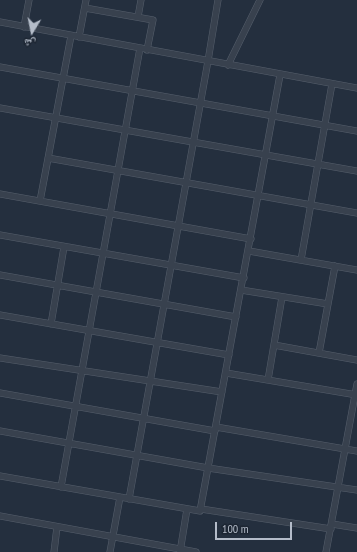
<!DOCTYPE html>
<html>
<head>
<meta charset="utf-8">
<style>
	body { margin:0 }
	#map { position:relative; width:357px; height:552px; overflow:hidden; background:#242f3e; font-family:"PT Sans Narrow","Noto Naskh Arabic",sans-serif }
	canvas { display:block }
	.north { position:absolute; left:12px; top:12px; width:40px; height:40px; -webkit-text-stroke:3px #1d2633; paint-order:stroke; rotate:190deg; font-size:11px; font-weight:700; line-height:16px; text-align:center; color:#b4bcc9 }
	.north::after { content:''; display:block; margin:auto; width:14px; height:18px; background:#b4bcc9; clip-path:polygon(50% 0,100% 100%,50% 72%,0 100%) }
	.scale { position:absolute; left:215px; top:522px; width:77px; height:18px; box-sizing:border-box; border:2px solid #b4bcc9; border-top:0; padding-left:5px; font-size:12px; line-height:14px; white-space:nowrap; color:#b4bcc9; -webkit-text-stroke:3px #1d2633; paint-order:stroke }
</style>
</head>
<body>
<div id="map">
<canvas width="357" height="552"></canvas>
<div class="north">ش</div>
<div class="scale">100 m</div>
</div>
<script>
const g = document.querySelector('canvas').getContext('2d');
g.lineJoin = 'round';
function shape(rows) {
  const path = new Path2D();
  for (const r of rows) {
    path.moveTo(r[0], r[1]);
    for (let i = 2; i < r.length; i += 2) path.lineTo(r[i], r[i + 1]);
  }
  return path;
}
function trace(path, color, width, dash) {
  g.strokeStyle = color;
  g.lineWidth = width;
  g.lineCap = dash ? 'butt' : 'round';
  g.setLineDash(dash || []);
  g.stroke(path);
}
const minor = shape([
	[85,8,153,20,147,50],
	[138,17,141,0],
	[0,22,357,88],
	[24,27,29,0],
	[79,37,86,0],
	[228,65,260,0],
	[0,67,357,131],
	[0,108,357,171],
	[48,158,357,213],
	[0,194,251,239],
	[40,201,71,36],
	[0,235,244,278],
	[249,251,357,270],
	[301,260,332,84],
	[0,275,236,317],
	[241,290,328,304],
	[0,315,229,355],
	[51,324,64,247],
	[274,345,357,360],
	[319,353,335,266],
	[0,358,222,392],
	[226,373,357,395],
	[268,380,282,297],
	[0,393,215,431],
	[216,427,357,451],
	[0,431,208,468,357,490],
	[0,476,200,511,280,75],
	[61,487,140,48],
	[129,499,208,61,218,0],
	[201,509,331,529],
	[0,516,196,552],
	[332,524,357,528],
	[54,552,57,527],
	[110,552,120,497],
	[180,552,187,509],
	[326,552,357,384]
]);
trace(minor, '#565f6c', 7);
trace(minor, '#38414e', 6);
</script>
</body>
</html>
